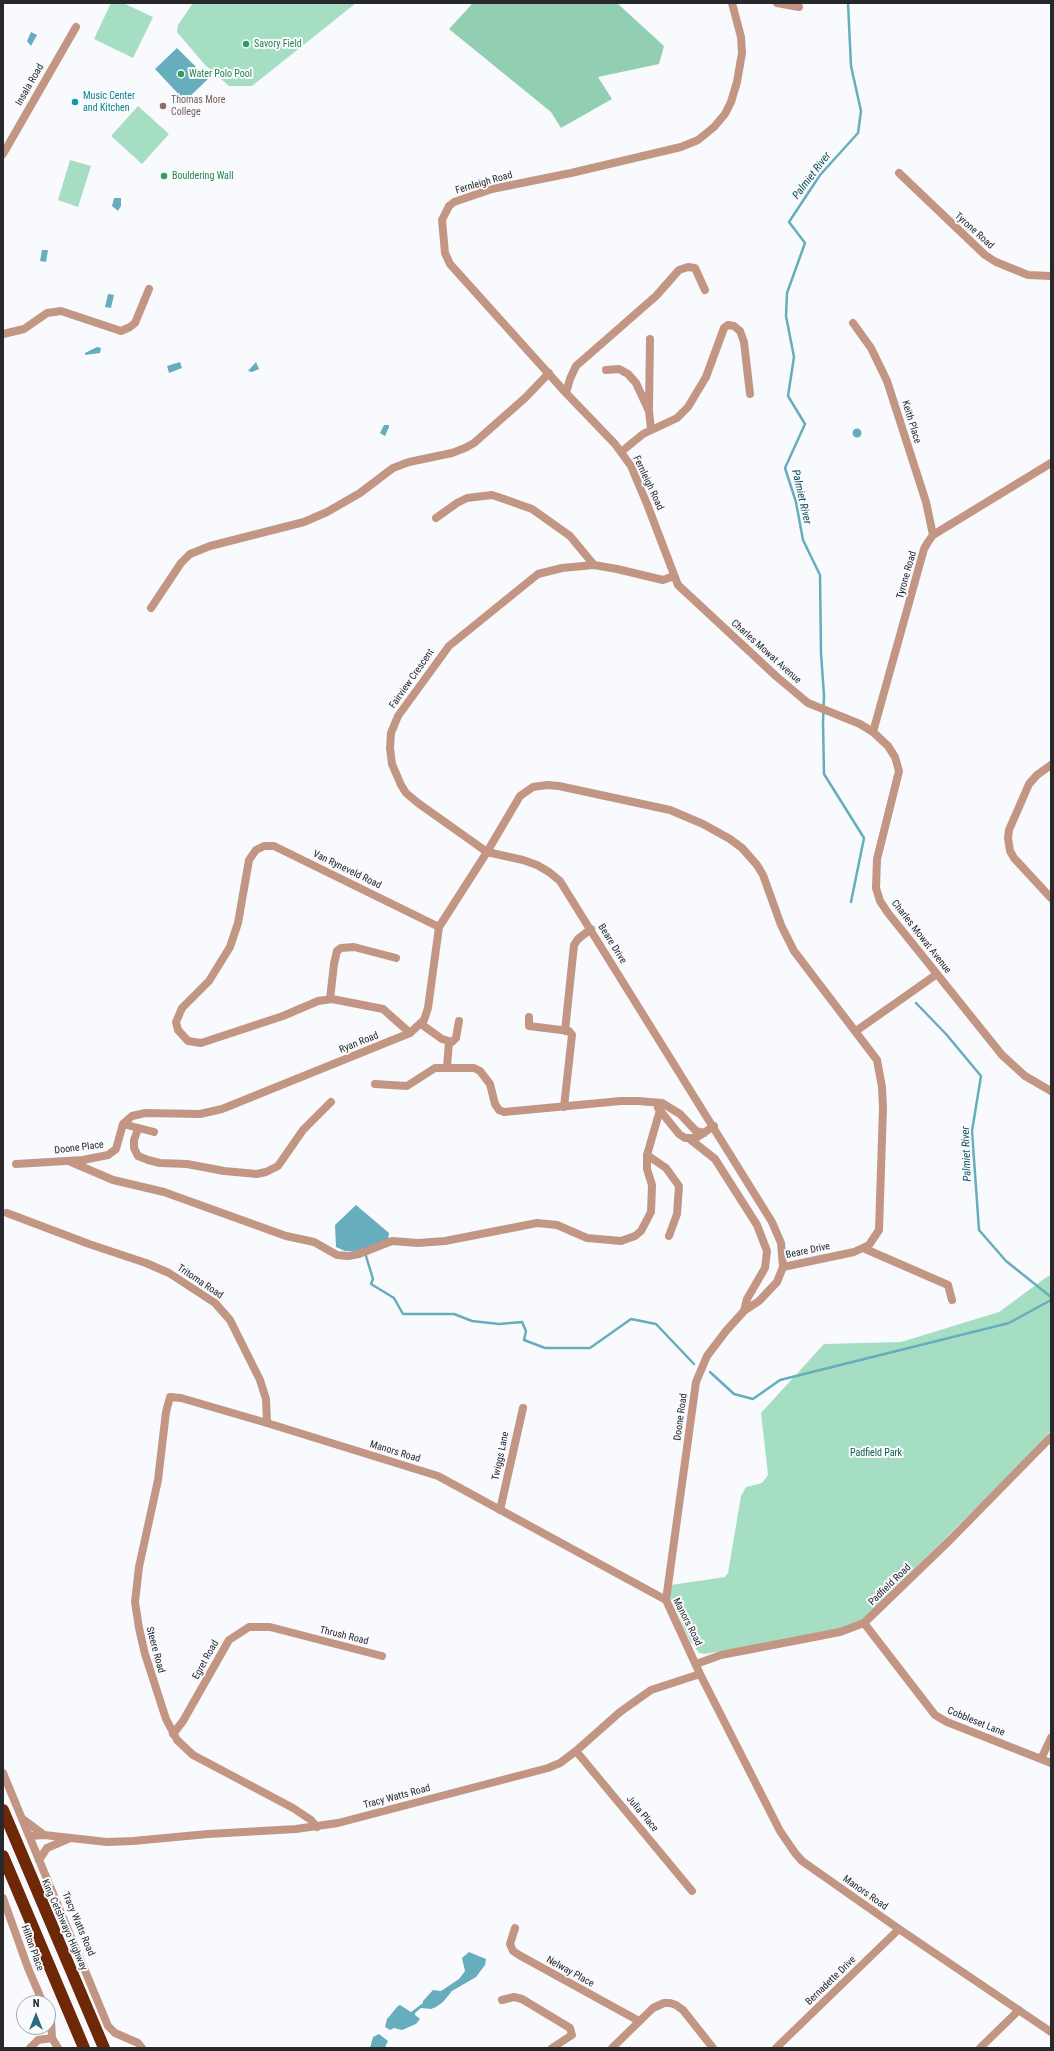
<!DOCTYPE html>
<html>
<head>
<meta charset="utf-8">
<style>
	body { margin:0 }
	#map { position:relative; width:1054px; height:2051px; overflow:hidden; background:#f8fafe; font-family:"Roboto Condensed",sans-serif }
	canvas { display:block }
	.frame { position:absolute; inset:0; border:4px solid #26282c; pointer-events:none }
	.north { position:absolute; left:16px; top:1995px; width:40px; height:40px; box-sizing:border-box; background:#f8fafe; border:1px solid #a4a6aa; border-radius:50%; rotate:0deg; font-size:11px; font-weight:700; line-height:16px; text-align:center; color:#26282c }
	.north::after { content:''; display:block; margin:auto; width:14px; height:18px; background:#286c7d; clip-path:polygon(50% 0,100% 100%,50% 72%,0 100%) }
</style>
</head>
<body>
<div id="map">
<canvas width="1054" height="2051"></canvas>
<div class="frame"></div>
<div class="north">N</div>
</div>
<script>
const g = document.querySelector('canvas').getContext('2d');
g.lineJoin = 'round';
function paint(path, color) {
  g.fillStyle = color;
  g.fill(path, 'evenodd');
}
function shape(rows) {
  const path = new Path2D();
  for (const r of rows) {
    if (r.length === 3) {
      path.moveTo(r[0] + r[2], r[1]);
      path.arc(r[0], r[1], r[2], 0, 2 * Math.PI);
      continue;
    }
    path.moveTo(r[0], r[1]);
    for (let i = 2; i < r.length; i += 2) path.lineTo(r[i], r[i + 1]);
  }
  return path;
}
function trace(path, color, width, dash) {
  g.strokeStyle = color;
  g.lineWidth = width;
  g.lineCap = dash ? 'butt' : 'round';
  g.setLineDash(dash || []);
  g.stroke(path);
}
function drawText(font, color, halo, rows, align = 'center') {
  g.font = font + ' "Roboto Condensed",sans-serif';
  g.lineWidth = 4;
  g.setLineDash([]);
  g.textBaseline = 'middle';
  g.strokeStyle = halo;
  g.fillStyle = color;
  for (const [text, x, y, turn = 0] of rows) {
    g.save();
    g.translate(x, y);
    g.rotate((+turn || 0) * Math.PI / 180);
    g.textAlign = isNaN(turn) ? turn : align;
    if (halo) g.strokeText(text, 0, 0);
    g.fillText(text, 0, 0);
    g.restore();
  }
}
const green = shape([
	[111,3,123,3,153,17,133,58,94,39],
	[193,3,356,3,252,86,229,86,205,65,177,32,178,25],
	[138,106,169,134,142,164,111,136],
	[70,160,91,166,78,207,58,200],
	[1048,1276,1051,1277,1051,1430,1041,1443,861,1622,848,1629,705,1654,699,1653,690,1641,670,1598,671,1585,725,1577,728,1573,741,1496,746,1487,762,1483,768,1475,761,1413,824,1344,901,1342,999,1312]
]);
const forest = shape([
	[473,3,617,3,664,46,659,64,598,77,612,99,561,128,551,112,449,29]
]);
const water = shape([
	[31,32,37,35,31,46,27,41],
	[177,48,208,79,185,101,155,69],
	[114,198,121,198,121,206,118,211,112,206],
	[42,250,48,250,46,262,40,261],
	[108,294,114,295,111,308,105,307],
	[97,347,101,348,100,353,85,355,85,353],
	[180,362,182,368,169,373,167,366],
	[256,362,259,369,252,372,248,371],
	[384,425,389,425,389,427,385,436,380,433],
	[857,433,4.5],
	[356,1205,389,1233,388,1240,356,1251,345,1251,336,1247,335,1225],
	[469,1952,486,1959,485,1965,476,1977,452,1991,443,2002,436,2007,431,2009,421,2008,415,2013,415,2015,420,2019,416,2024,402,2030,394,2028,390,2030,385,2027,387,2019,398,2006,400,2005,411,2012,423,2003,423,2001,433,1990,441,1991,459,1979,465,1971,462,1958],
	[379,2034,388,2041,386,2045,385,2048,370,2048,373,2037]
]);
const stream = shape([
	[848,3,851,66,861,111,858,133,820,175,789,222,805,243,787,293,786,316,794,357,788,396,805,424,785,468,796,502,803,540,820,575,821,653,824,696,823,722,824,774,864,838,851,902],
	[916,1003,946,1034,981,1076,972,1131,979,1230,1006,1261,1051,1297],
	[366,1256,373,1279,371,1284,394,1298,403,1314,454,1314,472,1321,499,1324,522,1322,526,1331,524,1340,545,1348,590,1348,631,1319,656,1324,694,1364],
	[710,1372,734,1394,753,1399,780,1380,1009,1323,1051,1300]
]);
const street = shape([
	[732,3,741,37,742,53,737,82,731,102,725,114,714,127,698,140,681,147,571,173,492,189,454,202,449,206,442,220,445,253,450,264,566,393,615,444,631,466,647,504,678,585,777,677,808,703,860,724,873,732,888,746,895,757,899,771,877,859,876,888,880,901,888,913,1002,1055,1025,1076,1051,1091],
	[777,3,799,7],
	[3,154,76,27],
	[899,173,985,255,996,262,1028,275,1051,276],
	[853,323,871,348,887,381,926,502,933,535],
	[3,334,24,329,47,313,61,311,121,331,130,327,135,323,149,289],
	[606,370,619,369,628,374,636,383,649,411,651,429],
	[566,393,570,379,576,366,656,296,679,270,688,267,695,268,705,290],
	[649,408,650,339],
	[621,452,643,434,677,418,688,407,706,377,724,328,728,325,734,326,740,331,744,342,750,394],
	[436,518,457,503,467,498,492,495,504,499,532,509,556,526,570,536,594,565],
	[151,608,181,563,190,554,210,546,304,522,327,512,360,493,393,468,409,462,452,453,465,448,474,443,525,398,549,373],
	[873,732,924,549,928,542,933,535,1051,463],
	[1051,765,1037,775,1029,784,1009,830,1008,838,1010,851,1014,858,1051,898],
	[330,999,334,964,337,951,341,948,354,947,396,958],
	[529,1017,529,1026,569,1031,572,1035,564,1107],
	[421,1024,442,1039,452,1042,456,1038,459,1021],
	[565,1031,574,945,578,939,591,929],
	[856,1031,937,974],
	[410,1033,383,1009,332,999,318,1001,283,1016,201,1043,188,1041,178,1030,176,1022,182,1008,209,981,230,947,238,923,249,860,256,850,264,846,274,846,439,927],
	[447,1067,449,1042],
	[375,1084,407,1086,435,1068,474,1068,480,1071,490,1084,495,1104,499,1110,504,1112,621,1101,638,1101,662,1103,680,1114,696,1131,704,1133],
	[658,1108,679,1134,685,1138,696,1138,714,1126],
	[123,1124,154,1132],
	[138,1129,134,1140,134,1148,138,1156,148,1160,160,1163,187,1164,224,1171,257,1174,266,1172,278,1166,303,1130,331,1102],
	[691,1140,715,1159,757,1225,767,1251,765,1268,747,1299,744,1311],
	[647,1155,666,1168,679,1186,677,1214,669,1236],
	[71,1162,113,1180,164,1192,286,1236,314,1242,337,1255,348,1256,359,1254,392,1241,418,1243,445,1241,537,1223,557,1225,587,1238,621,1241,635,1236,641,1231,651,1212,652,1185,647,1169,647,1155,662,1103],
	[16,1164,83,1160,108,1155,116,1149,123,1124,132,1116,145,1113,200,1114,222,1109,410,1033,424,1020,428,1008,439,927,487,852,520,796,533,787,547,785,559,786,670,810,703,824,730,839,742,848,757,865,763,875,781,925,794,951,877,1060,882,1087,883,1108,879,1230,869,1245,854,1252,783,1267],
	[7,1213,89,1244,146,1263,169,1273,215,1303,230,1320,260,1380,266,1399,267,1423],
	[863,1248,948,1285,952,1300],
	[500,1510,523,1408],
	[666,1600,696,1382,707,1356,726,1331,744,1311,759,1301,777,1282,783,1267,781,1243,772,1222,560,881,549,872,537,865,523,860,487,852,418,803,406,793,401,785,392,764,390,748,391,733,398,716,449,646,538,574,562,568,594,565,617,569,663,580,674,576],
	[864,1623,935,1715,947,1722,1051,1763],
	[696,1664,721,1655,840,1632,864,1623,950,1540,1051,1437],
	[173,1734,183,1721,229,1640,249,1627,270,1627,382,1656],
	[576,1751,692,1891],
	[1041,1759,1051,1738],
	[3,1773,108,2026,115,2033,138,2043,142,2048],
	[24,1820,44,1835],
	[317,1827,311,1820,293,1808,193,1755,177,1740,166,1719,145,1654,139,1628,135,1602,139,1567,158,1480,166,1412,170,1397,181,1398,267,1423,438,1476,666,1600,700,1674,780,1831,795,1853,802,1861,899,1929,1051,2032],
	[30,1836,44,1835,107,1842,133,1841,208,1834,296,1829,338,1823,548,1768,560,1763,576,1751,620,1712,651,1690,700,1674],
	[39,1860,47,1848,68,1839],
	[3,1898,28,1968,43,2003],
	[515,1928,510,1944,513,1951,519,1955,639,2021],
	[502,2000,514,1997,522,1999,570,2028,572,2035,552,2048],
	[48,2014,51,2020,52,2038],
	[52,2038,58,2048],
	[30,2048,38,2040,52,2038],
	[612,2048,653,2008,664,2003,670,2003,676,2005,683,2010,713,2048],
	[776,2048,899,1929],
	[980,2048,1019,2010]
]);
const highway = shape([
	[3,1810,104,2048],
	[3,1856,84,2048]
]);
const markers = [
	[246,44,4,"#2e9e5b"],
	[181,74,4,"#2e9e5b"],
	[75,102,4,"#0f9aa8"],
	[163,106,4,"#8d6e63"],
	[164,176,4,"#2e9e5b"]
];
const leisureNames = [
	["Savory Field",254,44],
	["Water Polo Pool",189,74],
	["Bouldering Wall",172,176]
];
const streetNames = [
	["Insala Road",30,85,-60],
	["Fernleigh Road",484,183,-16],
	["Tyrone Road",974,231,42],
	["Keith Place",911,422,73],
	["Fernleigh Road",648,483,65],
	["Tyrone Road",907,575,-74],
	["Charles Mowat Avenue",766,652,42],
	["Fairview Crescent",412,679,-55],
	["Van Ryneveld Road",347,870,26],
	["Charles Mowat Avenue",921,937,52],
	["Beare Drive",612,944,58],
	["Ryan Road",359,1043,-22],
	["Doone Place",79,1148,-7],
	["Beare Drive",808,1251,-12],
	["Tritoma Road",200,1282,34],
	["Doone Road",681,1417,-82],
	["Manors Road",395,1452,17],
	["Twiggs Lane",501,1456,-78],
	["Padfield Road",890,1585,-44],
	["Manors Road",687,1622,63],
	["Thrush Road",344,1636,14],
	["Steere Road",155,1650,75],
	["Egret Road",206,1660,-61],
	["Cobbleset Lane",976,1722,22],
	["Tracy Watts Road",397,1797,-15],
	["Julia Place",642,1814,50],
	["Manors Road",865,1893,35],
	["Tracy Watts Road",78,1924,67],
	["King Cetshwayo Highway",64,1925,66],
	["Hilton Place",32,1948,70],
	["Nelway Place",570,1972,29],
	["Bernadette Drive",831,1981,-44]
];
const cultureNames = [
	["Music Center",83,96],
	["and Kitchen",83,108]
];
const educationNames = [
	["Thomas More",171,100],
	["College",171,112]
];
const parkNames = [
	["Padfield Park",876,1453]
];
const waterNames = [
	["Palmiet River",812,176,-53],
	["Palmiet River",801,497,77],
	["Palmiet River",967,1154,-92]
];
paint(green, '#a6dec3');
paint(forest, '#92cfb2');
paint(water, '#66aebd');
trace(stream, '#66aebd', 2.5);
trace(street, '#c39684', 8);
trace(highway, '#6e2805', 12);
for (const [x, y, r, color] of markers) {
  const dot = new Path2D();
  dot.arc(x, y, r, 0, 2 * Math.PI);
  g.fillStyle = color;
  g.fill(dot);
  trace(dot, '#f8fafe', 1.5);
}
drawText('10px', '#27864d', '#f8fafe', leisureNames, 'left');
drawText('10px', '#26282c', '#f8fafe', streetNames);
drawText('10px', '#0d838f', '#f8fafe', cultureNames, 'left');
drawText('10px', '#785e54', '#f8fafe', educationNames, 'left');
drawText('10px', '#145e43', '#f8fafe', parkNames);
drawText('italic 11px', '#104f5b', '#f8fafe', waterNames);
</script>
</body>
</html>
